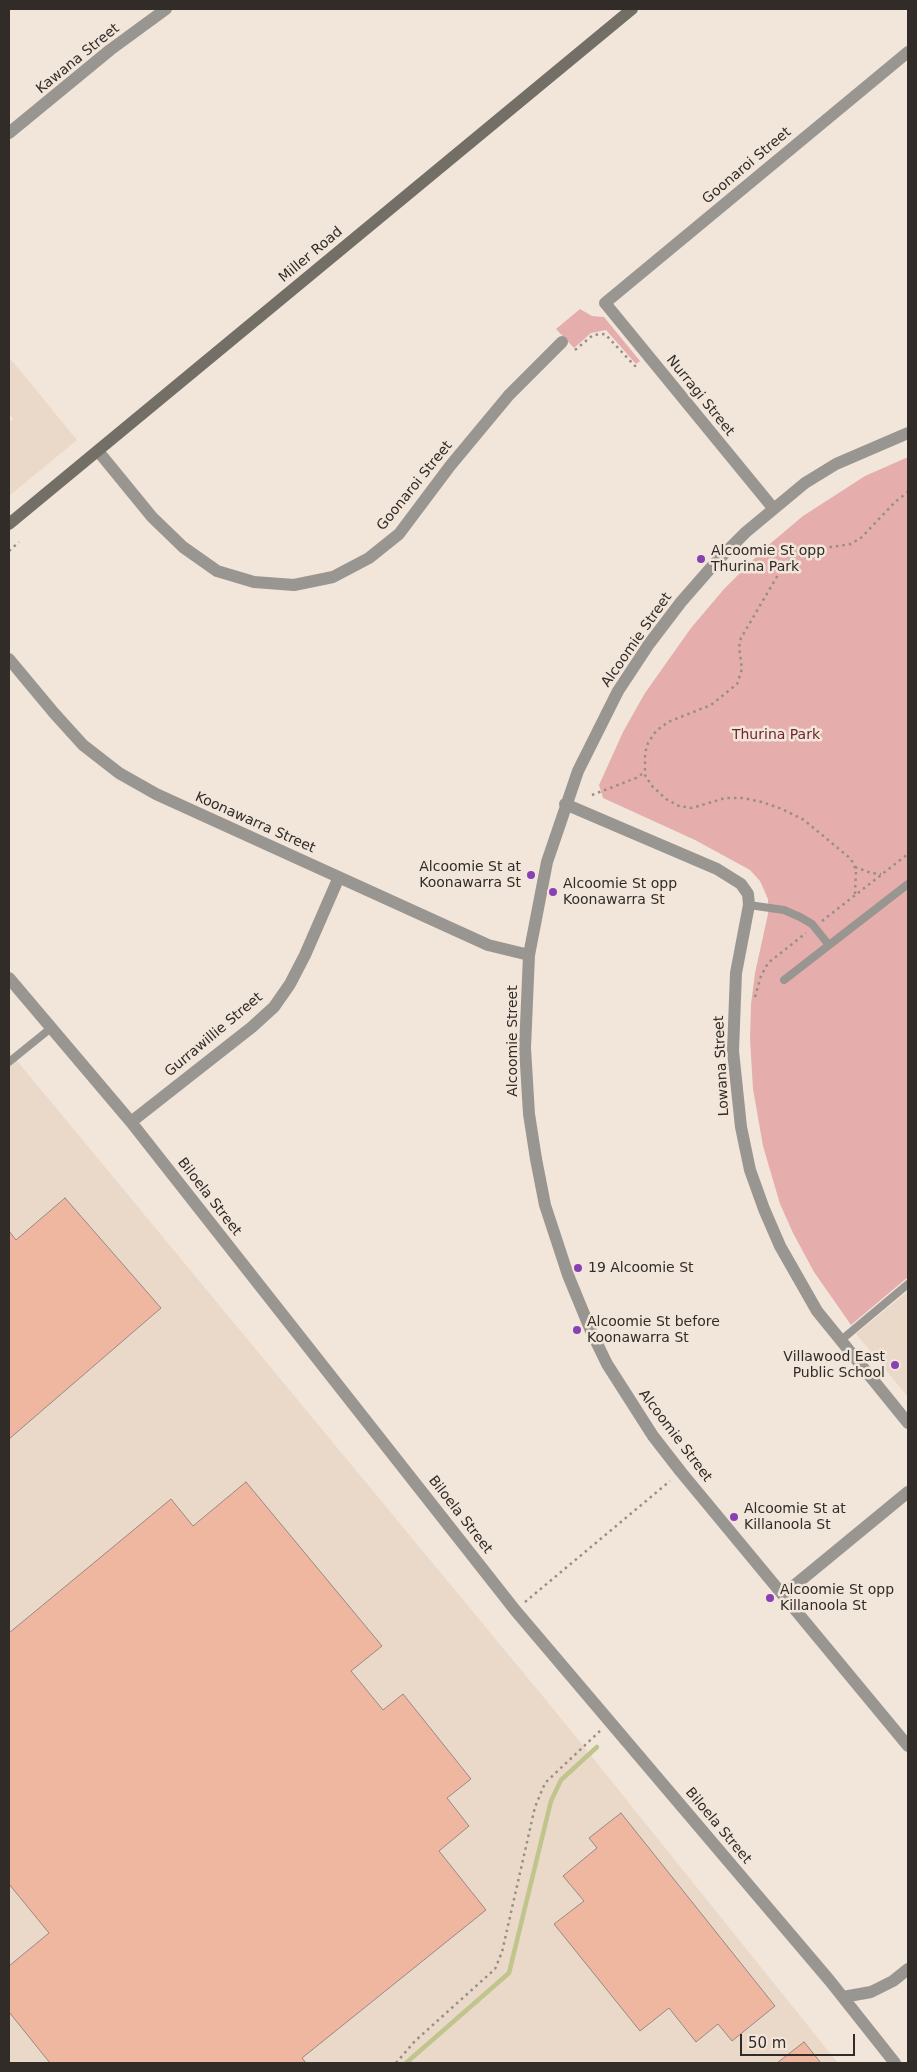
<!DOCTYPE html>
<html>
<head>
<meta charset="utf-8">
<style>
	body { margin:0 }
	#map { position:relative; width:917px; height:2072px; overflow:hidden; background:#f2e6db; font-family:"DejaVu Sans",sans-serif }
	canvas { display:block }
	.frame { position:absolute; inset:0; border:10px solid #312c28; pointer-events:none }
	.scale { position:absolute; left:740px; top:2034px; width:115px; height:22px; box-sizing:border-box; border:2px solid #312c28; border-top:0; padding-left:6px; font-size:15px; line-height:18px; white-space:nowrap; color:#312c28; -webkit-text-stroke:4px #f2e6db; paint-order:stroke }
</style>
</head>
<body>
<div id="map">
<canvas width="917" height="2072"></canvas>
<div class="frame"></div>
<div class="scale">50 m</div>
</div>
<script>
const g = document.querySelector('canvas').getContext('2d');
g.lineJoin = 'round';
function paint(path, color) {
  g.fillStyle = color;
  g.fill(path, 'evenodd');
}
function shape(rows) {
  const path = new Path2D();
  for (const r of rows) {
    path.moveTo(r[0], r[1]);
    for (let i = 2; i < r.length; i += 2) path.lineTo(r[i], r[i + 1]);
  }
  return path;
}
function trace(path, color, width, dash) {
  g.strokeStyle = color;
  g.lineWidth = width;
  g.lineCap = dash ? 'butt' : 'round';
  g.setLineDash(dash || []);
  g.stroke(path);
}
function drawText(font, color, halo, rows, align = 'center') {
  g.font = font + ' "DejaVu Sans",sans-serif';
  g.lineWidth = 5;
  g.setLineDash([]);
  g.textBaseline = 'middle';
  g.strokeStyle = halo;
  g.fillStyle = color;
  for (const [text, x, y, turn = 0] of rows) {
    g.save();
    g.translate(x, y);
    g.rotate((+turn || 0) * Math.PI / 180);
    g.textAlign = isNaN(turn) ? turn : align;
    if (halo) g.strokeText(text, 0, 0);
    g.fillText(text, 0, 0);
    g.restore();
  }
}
const built = shape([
	[9,357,77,440,9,496,9,423,13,419,9,413],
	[9,1051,560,1717,838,2063,9,2063],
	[908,1291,908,1397,856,1334]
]);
const green = shape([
	[580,309,592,316,604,317,640,361,636,364,606,330,591,333,574,348,556,329],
	[908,457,908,1277,851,1325,814,1272,793,1233,780,1204,763,1146,753,1089,750,1039,751,1004,755,973,768,914,768,899,760,881,750,870,695,840,603,798,599,785,623,732,645,693,691,628,724,589,765,548,803,516,865,476]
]);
const stream = shape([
	[406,2063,509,1973,551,1801,561,1780,597,1747]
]);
const building = shape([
	[65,1198,161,1308,9,1439,9,1231,16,1240,65,1198],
	[246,1482,382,1646,351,1671,383,1710,403,1694,471,1779,447,1798,469,1826,439,1851,486,1910,302,2058,306,2063,50,2063,9,2012,9,1966,49,1933,9,1884,9,1633,171,1499,193,1526,246,1482],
	[621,1813,775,2006,732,2041,718,2024,696,2042,669,2008,640,2031,554,1924,584,1901,563,1876,597,1848,589,1838,621,1813],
	[804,2042,821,2063,777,2063,804,2042]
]);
const path = shape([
	[575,350,593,335,605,334,635,366,637,365],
	[9,551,19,542],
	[592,795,636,778,645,772],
	[855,867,871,873,881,874],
	[855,894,856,870,851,859,804,820,782,809,762,802,743,798,725,798,692,808,679,806,666,799,652,786,645,775,645,753,648,743,656,731,668,722,711,705,737,684,742,669,739,647,741,638,782,568,789,561,811,550,851,544,862,537,895,502,908,492],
	[822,921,908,854],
	[755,997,761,976,768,963,806,933],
	[525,1602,670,1481],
	[396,2063,415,2041,495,1969,502,1952,535,1807,545,1783,600,1731]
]);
const service = shape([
	[749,905,784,910,800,917,812,924,829,945],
	[784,980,908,884],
	[9,1062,51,1028],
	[840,1341,908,1284]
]);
const minor = shape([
	[9,133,110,50,166,9],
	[908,433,836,464,805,483,746,532,716,562,681,602,649,644,618,691,578,771,547,862,529,955,525,1048,529,1114,536,1159,545,1205,568,1275,591,1331,607,1364,653,1436,681,1472,908,1746],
	[98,451,152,517,183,547,217,571,254,582,294,585,333,577,369,558,399,534,450,466,509,395,562,342],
	[773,508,605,303,908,52],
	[9,659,54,713,83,745,119,773,156,794,488,945,529,955],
	[565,804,717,869,741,884,748,894,749,905,736,973,733,1051,741,1127,750,1170,764,1209,780,1246,817,1311,908,1423],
	[9,978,131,1122,515,1610,830,1981,895,2063],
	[131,1122,252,1027,274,1007,290,984,305,955,339,877],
	[784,1594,908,1492],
	[843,1997,871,1992,893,1981,908,1969]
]);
const secondary = shape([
	[9,524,632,9]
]);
const markers = [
	[701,559,5,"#8940b2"],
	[531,875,5,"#8940b2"],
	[553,892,5,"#8940b2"],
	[578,1268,5,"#8940b2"],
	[577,1330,5,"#8940b2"],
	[895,1365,5,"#8940b2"],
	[734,1517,5,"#8940b2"],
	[770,1598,5,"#8940b2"]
];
const streetNames = [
	["Kawana Street",78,59,-39],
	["Goonaroi Street",747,166,-40],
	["Miller Road",311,255,-40],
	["Nurragi Street",700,396,51],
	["Goonaroi Street",415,486,-51],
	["Alcoomie Street",637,640,-55],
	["Koonawarra Street",255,823,24],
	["Gurrawillie Street",214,1035,-40],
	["Alcoomie Street",513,1041,-90],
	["Lowana Street",722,1066,-93],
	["Biloela Street",209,1197,52],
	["Alcoomie Street",675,1436,53],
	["Biloela Street",460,1515,52],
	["Biloela Street",718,1826,50]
];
const poiNames = [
	["Alcoomie St opp",711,551],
	["Thurina Park",711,567],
	["Alcoomie St at",521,867,"right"],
	["Koonawarra St",521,883,"right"],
	["Alcoomie St opp",563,884],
	["Koonawarra St",563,900],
	["19 Alcoomie St",588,1268],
	["Alcoomie St before",587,1322],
	["Koonawarra St",587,1338],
	["Villawood East",885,1357,"right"],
	["Public School",885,1373,"right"],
	["Alcoomie St at",744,1509],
	["Killanoola St",744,1525],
	["Alcoomie St opp",780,1590],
	["Killanoola St",780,1606]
];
const parkNames = [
	["Thurina Park",776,735]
];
paint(built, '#ead9c9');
paint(green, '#e5aead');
trace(stream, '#c0c48d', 4.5);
paint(building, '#efb7a0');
trace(building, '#988984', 1);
trace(path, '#978e86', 2.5, [2.5, 4]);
trace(service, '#999691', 8);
trace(minor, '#999691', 12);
trace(secondary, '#736f67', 12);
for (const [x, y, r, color] of markers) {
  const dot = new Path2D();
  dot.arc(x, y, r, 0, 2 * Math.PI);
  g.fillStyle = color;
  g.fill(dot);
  trace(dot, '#f2e6db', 2);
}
drawText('14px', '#312c28', '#f2e6db', streetNames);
drawText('14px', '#312c28', '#f2e6db', poiNames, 'left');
drawText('14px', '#6f262b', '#f2e6db', parkNames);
</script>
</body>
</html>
